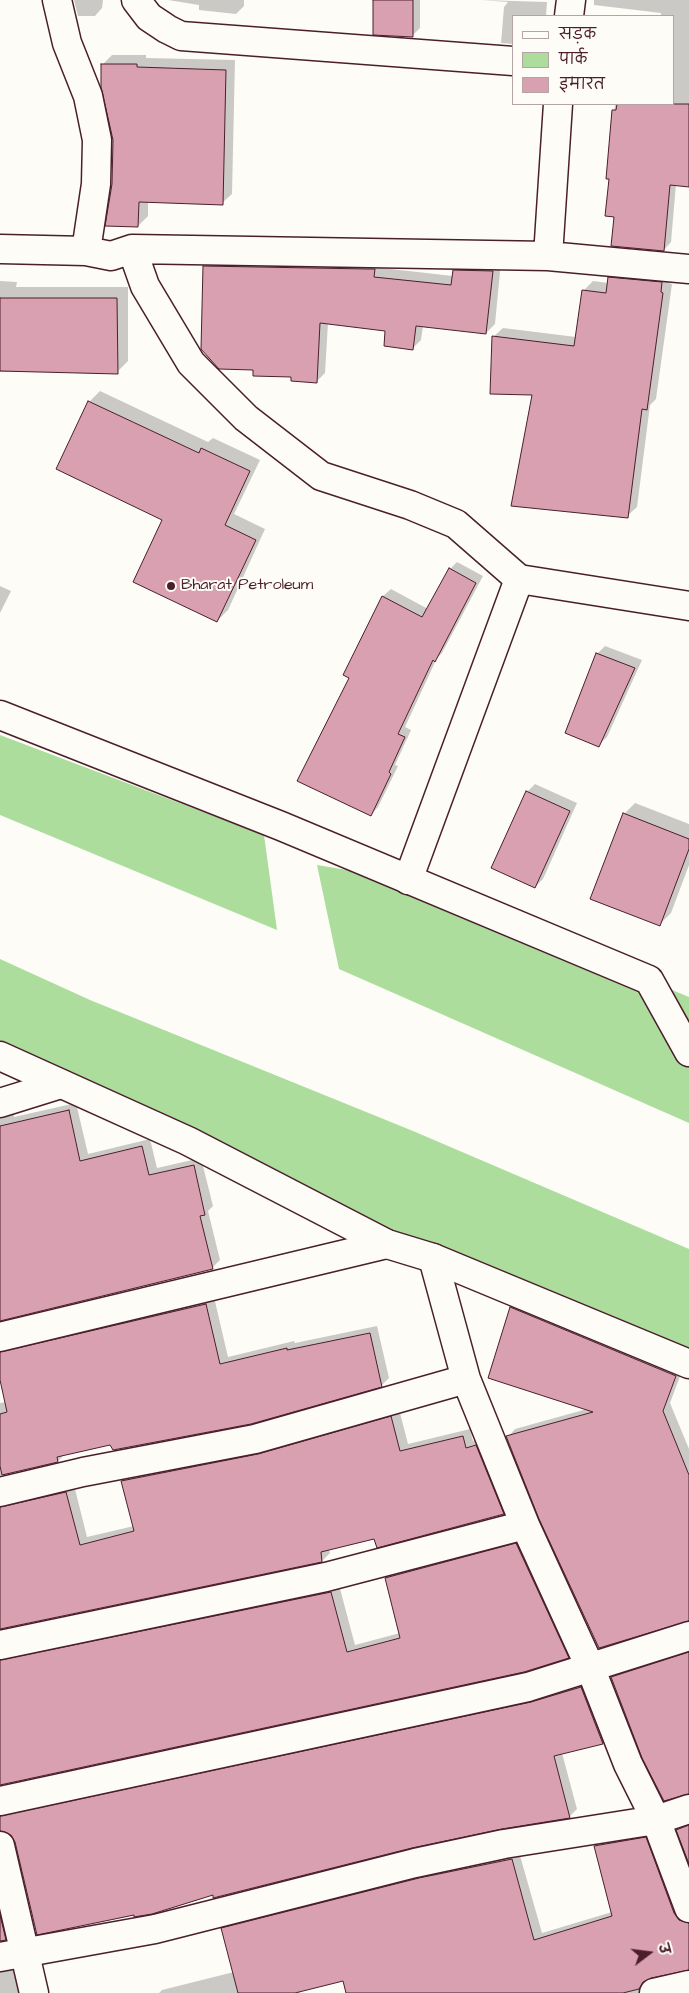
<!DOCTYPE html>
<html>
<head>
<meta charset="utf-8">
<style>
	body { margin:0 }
	#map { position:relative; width:689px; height:1993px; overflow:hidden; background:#fdfcf7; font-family:"Architects Daughter","Playpen Sans Deva",sans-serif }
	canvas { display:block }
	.legend { position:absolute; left:512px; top:15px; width:162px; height:90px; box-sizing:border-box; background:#fdfcf7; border:1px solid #b5a4a5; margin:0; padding:6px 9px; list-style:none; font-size:15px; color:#4a1f2b }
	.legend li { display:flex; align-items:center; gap:10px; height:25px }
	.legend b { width:25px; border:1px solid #b5a4a5 }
	.north { position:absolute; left:624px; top:1928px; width:50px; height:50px; -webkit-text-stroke:4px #fdfcf7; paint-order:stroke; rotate:75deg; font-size:14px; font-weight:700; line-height:20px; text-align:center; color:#4a1f2b }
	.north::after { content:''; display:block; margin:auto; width:18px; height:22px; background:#4a1f2b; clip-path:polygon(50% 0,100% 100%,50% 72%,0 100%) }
</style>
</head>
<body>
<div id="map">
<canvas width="689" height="1993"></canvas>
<ul class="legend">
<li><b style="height:6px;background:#fdfcf7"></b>सड़क</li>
<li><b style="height:14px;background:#acdd9d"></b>पार्क</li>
<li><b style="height:14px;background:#d8a0b1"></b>इमारत</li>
</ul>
<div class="north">उ</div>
</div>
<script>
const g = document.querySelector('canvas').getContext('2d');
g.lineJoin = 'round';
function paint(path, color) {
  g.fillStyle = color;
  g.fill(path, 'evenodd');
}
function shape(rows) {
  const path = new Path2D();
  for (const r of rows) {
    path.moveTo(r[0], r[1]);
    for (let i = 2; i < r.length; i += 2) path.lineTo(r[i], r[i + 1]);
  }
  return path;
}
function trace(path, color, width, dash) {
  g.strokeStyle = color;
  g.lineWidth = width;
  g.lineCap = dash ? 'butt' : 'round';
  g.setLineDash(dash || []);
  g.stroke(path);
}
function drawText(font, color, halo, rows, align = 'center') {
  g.font = font + ' "Architects Daughter",sans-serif';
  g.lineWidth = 4;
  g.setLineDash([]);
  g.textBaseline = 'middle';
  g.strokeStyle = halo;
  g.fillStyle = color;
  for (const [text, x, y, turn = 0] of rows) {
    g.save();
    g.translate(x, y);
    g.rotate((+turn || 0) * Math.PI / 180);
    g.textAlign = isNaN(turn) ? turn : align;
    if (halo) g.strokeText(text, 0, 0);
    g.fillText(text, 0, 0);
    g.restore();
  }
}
const green = shape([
	[0,735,264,835,277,930,0,815],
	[317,865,408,880,689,997,689,1123,339,969],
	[0,959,90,1000,413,1131,689,1249,689,1364,0,1056]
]);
const shadow = shape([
	[74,0,103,0,102,8,95,16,78,16],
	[168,0,244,0,244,6,236,14,199,10,199,5],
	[375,0,420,0,420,28,412,36],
	[481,0,547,2,546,16,513,16,513,44,501,43,504,7,508,2],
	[594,0,689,0,689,186,676,184,671,242,664,250,610,178,607,177,615,104,673,104,673,16,661,16,661,13,594,5],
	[112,55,146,55,146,58,235,60,232,194,222,203,148,201,148,216,138,226,113,184,114,140,103,64],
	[213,258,383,261,382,268,453,276,454,271,463,262,501,262,495,324,486,333,423,326,421,340,413,348,387,330,328,323,325,373,316,382,255,369,205,266],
	[618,268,670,273,669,283,672,284,656,399,650,405,637,507,627,516,533,394,493,337,503,328,576,337,583,291,593,281,608,283,609,278],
	[0,281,17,282,16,287,128,287,128,361,117,372,0,372],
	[100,391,208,442,213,438,260,460,234,514,265,529,228,610,217,621,164,519,89,402],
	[457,562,483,576,442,653,437,658,405,727,411,730,395,765,398,766,378,807,371,815,350,677,345,675,383,596,391,589,428,609,450,569],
	[0,586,11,591,0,613],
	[605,646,642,660,607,737,599,745,597,654],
	[535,784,577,803,543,879,535,887,527,792],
	[635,803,689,824,689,865,671,913,660,924,624,814],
	[76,1103,88,1154,150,1139,157,1168,201,1158,213,1206,208,1211,220,1260,212,1268,0,1320,0,1117,14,1114,14,1117],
	[214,1297,228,1357,294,1341,295,1343,377,1326,389,1378,381,1386,64,1455,58,1461,0,1476,0,1403,6,1402,0,1375,0,1345],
	[519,1300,683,1368,670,1403,689,1449,689,1620,508,1437,515,1429,587,1409,511,1308],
	[399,1409,408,1444,470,1429,473,1441,484,1438,511,1506,503,1513,375,1537,329,1549,330,1553,322,1561,0,1622,0,1497,74,1485,87,1537,134,1526,122,1481,130,1473],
	[524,1536,576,1649,568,1657,0,1784,0,1650,339,1585,355,1645,400,1633,386,1578,394,1570],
	[689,1648,689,1793,612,1677,620,1670],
	[589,1680,610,1735,603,1743,562,1753,577,1809,569,1817,501,1827,214,1894,16,1842,12,1834,0,1830,0,1806],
	[689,1821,689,1860,678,1830],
	[654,1830,689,1914,689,1969,647,1978,646,1989,649,1993,347,1993,344,1980,300,1990,300,1993,159,1993,162,1990,234,1972,223,1929,230,1921,519,1852,542,1933,612,1912,595,1846,603,1838],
	[0,1875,13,1931,0,1941],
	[0,1962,20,1963,27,1993,0,1993]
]);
const building = shape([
	[373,0,413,0,413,37,373,35,373,0],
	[101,64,137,64,137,67,226,70,223,205,139,202,138,227,105,226,112,184,113,140,101,87,101,64],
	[617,104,689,104,689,187,670,185,664,251,611,246,614,217,605,216,609,179,606,179,612,110,616,110,617,104],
	[203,266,367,269,375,269,374,277,451,285,453,270,493,271,486,334,416,326,413,350,384,346,385,331,320,323,317,383,291,381,291,377,253,376,253,370,219,369,201,349,203,266],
	[608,277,662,282,661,292,663,293,647,410,642,409,628,518,511,506,532,395,490,394,492,336,574,346,582,290,606,293,608,277],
	[0,298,117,298,118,374,0,371,0,298],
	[88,401,199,453,201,448,250,471,225,525,256,540,217,622,133,582,162,520,56,469,88,401],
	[449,568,476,583,435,662,433,660,398,734,405,737,389,772,391,774,371,816,297,781,349,678,343,675,382,596,422,617,449,568],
	[596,653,635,668,599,747,565,733,596,653],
	[526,791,570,811,535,888,491,868,526,791],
	[623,813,689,839,689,849,660,926,590,899,623,813],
	[69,1110,80,1161,142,1146,149,1175,194,1165,205,1215,200,1216,213,1269,0,1321,0,1126,69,1110],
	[206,1304,220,1364,287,1348,287,1350,370,1333,382,1387,251,1424,113,1450,110,1445,57,1457,58,1462,2,1475,0,1466,0,1414,7,1412,0,1380,0,1352,206,1304],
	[510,1307,676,1376,663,1411,689,1475,689,1621,599,1648,539,1519,506,1436,593,1412,488,1378,510,1307],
	[391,1416,400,1451,463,1436,466,1448,476,1445,504,1514,377,1548,374,1539,321,1552,322,1562,0,1629,0,1507,66,1492,80,1545,134,1531,121,1481,258,1454,391,1416],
	[516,1543,569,1658,524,1672,0,1785,0,1660,331,1592,347,1652,400,1638,385,1578,516,1543],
	[689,1652,689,1794,664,1801,642,1758,611,1677,689,1652],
	[581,1687,603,1744,554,1756,570,1818,502,1829,412,1848,213,1898,213,1895,152,1914,134,1917,134,1915,37,1935,15,1842,11,1835,0,1831,0,1816,531,1702,581,1687],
	[689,1825,689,1864,676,1830,689,1825],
	[646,1837,674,1913,679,1920,689,1923,689,1970,651,1978,643,1982,639,1989,623,1993,346,1993,343,1981,295,1993,238,1993,221,1928,419,1878,512,1859,534,1940,612,1916,594,1846,646,1837],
	[0,1915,6,1940,0,1941,0,1915]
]);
const minor = shape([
	[57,0,67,43,88,96,97,140,96,184,86,251],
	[136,0,149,17,167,29,181,36,513,61],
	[569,16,571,0],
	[0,249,86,251,111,256,132,249,145,286,191,363,246,418,321,476,410,505,456,524,519,579,689,606],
	[132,249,548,256,689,269],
	[548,256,558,104],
	[408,880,519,579],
	[0,1103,61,1084],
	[0,1337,387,1244],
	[0,1492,83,1472,255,1439,466,1379,433,1258],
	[525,1525,590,1667,628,1764,656,1820,689,1908],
	[0,1645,326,1577,525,1525,466,1379],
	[0,1801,528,1687,689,1636],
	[0,1846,34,1993],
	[0,1957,155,1929,415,1863,504,1844,656,1820,689,1809],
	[654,1993,689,1985]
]);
const tertiary = shape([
	[0,715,281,826,649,980,689,1052],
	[0,1056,188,1141,387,1244,433,1258,689,1364]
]);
const markers = [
	[171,586,5,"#4a1f2b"]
];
const poiNames = [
	["Bharat Petroleum",181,586]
];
paint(green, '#acdd9d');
paint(shadow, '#0003');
paint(building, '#d8a0b1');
trace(building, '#4a1f2b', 1);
trace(minor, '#4a1f2b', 31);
trace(tertiary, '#4a1f2b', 31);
trace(minor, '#fdfcf7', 28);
trace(tertiary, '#fdfcf7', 28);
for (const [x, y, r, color] of markers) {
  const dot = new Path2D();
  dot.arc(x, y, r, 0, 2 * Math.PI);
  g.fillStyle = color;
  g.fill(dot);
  trace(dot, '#fdfcf7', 2);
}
drawText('16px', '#4a1f2b', '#fdfcf7', poiNames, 'left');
</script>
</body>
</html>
